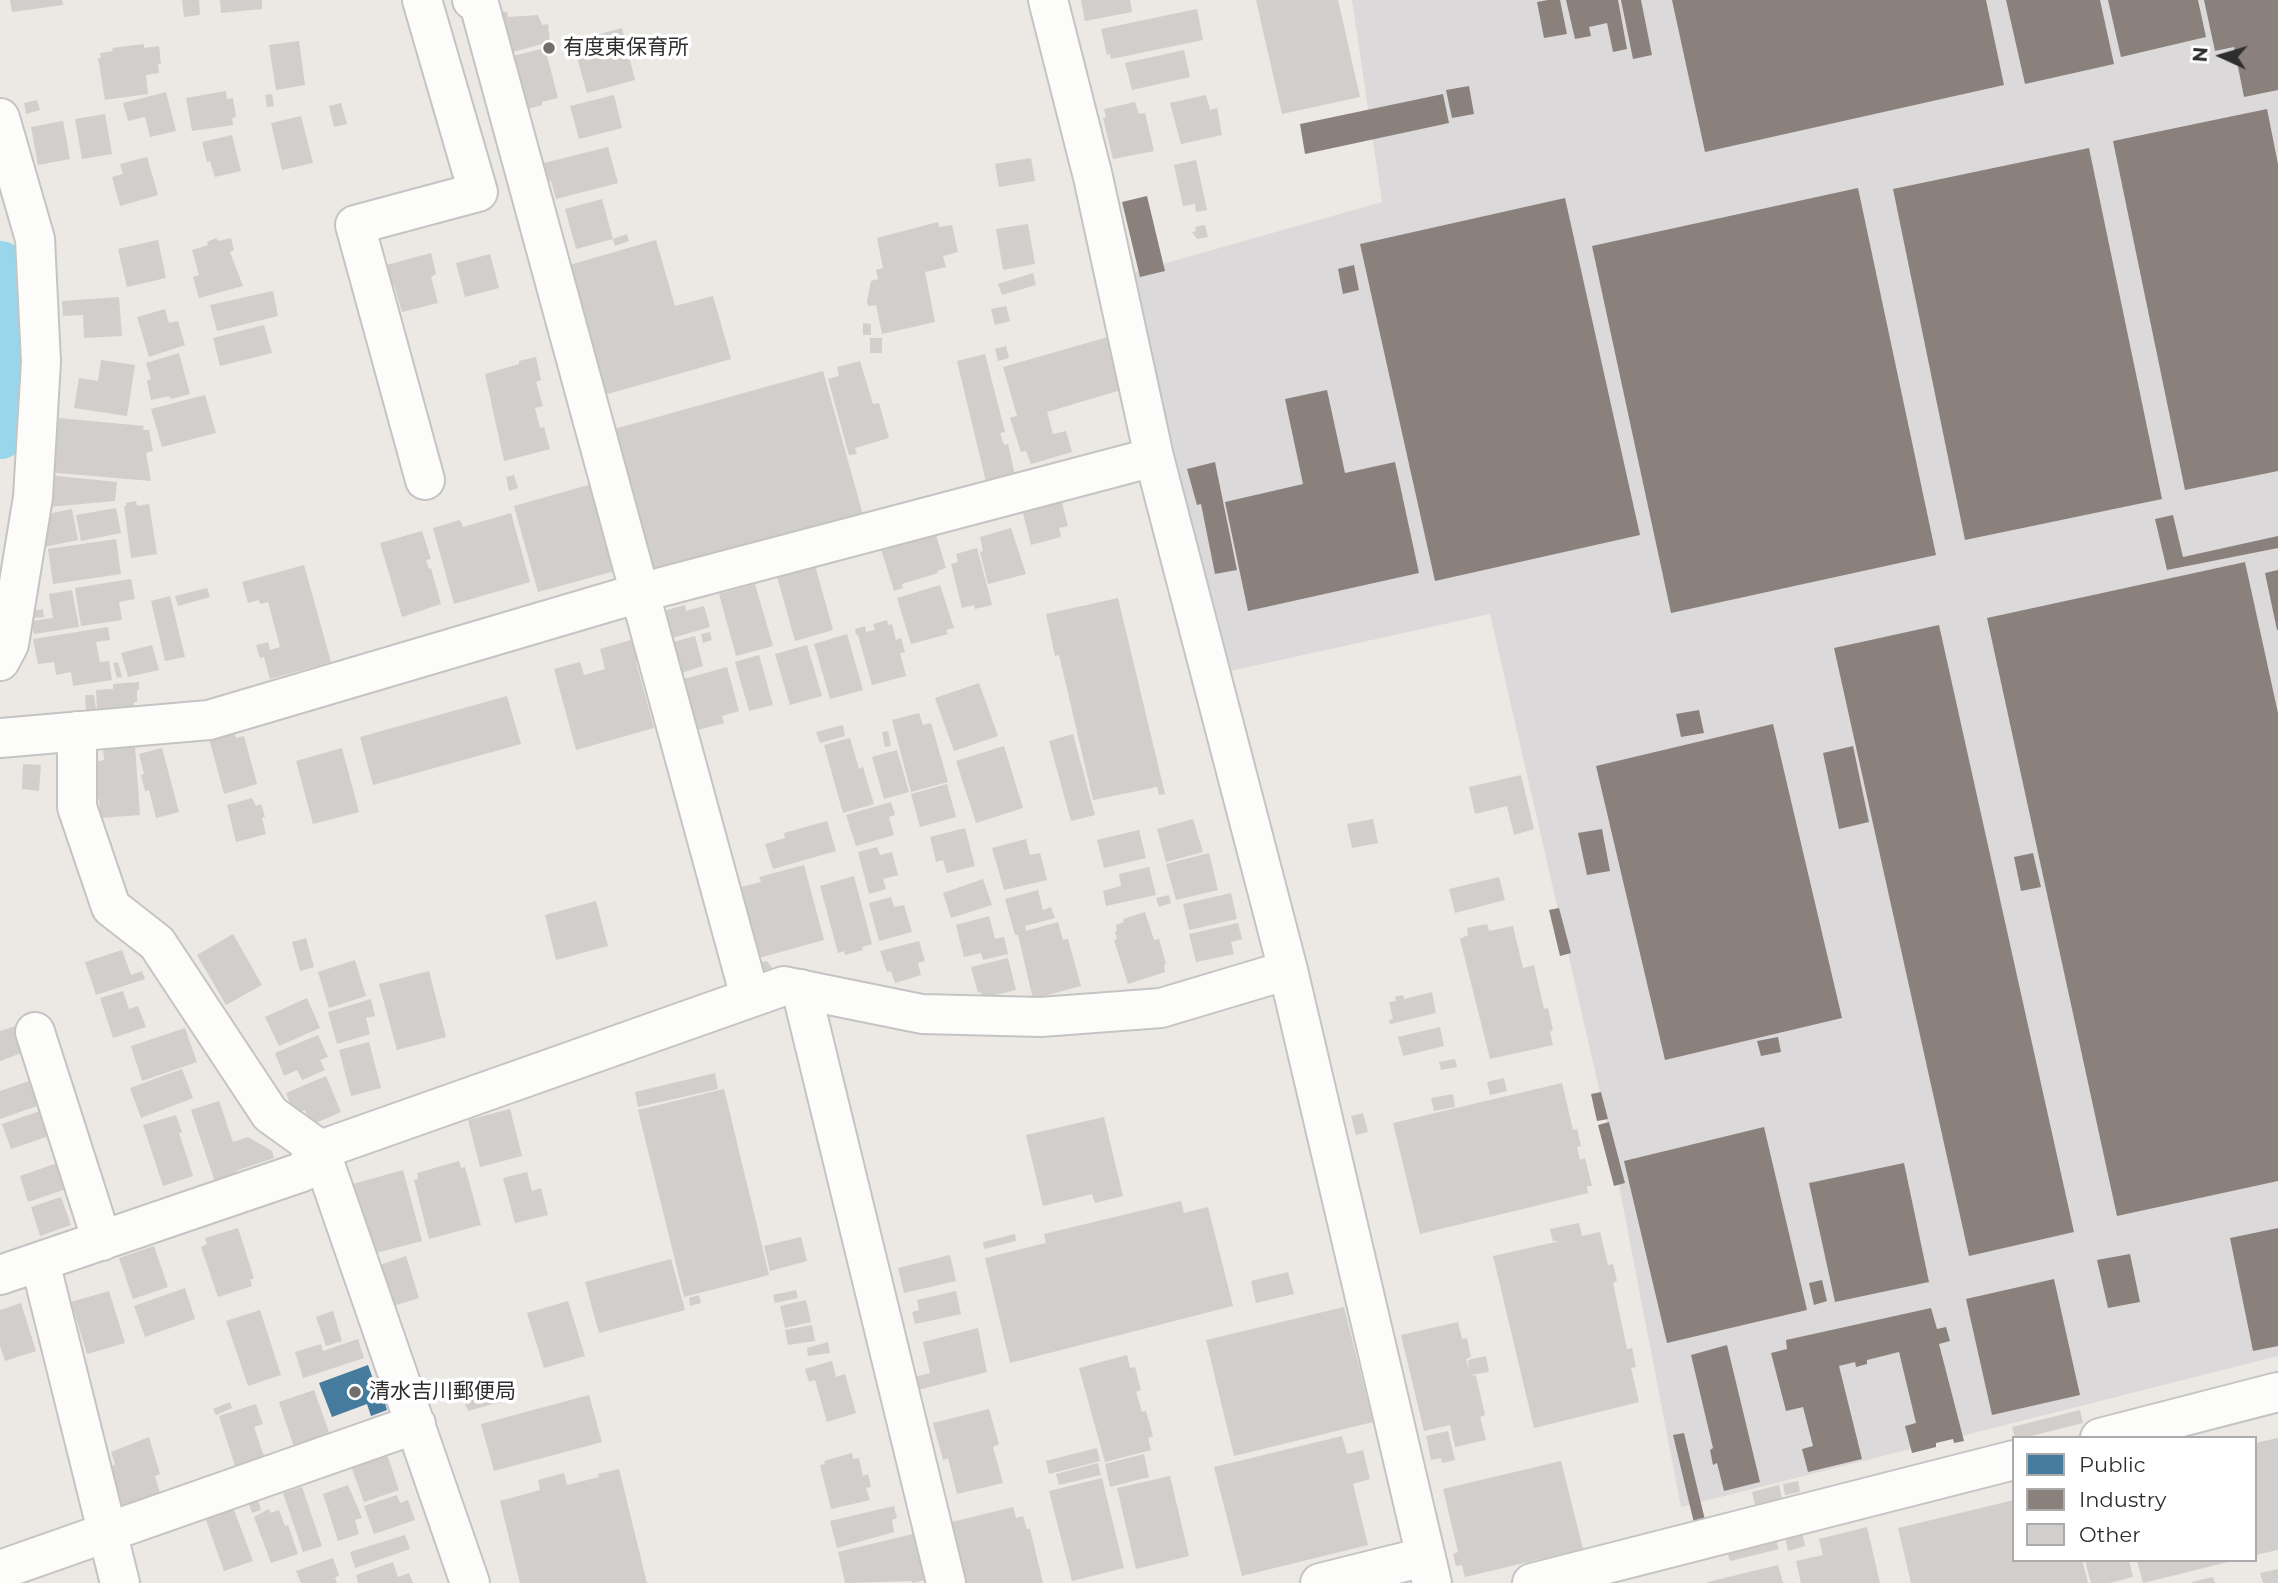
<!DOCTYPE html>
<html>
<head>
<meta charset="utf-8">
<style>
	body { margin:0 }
	#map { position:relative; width:2278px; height:1583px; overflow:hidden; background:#ece8e4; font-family:Montserrat,sans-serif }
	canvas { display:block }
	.legend { position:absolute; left:2012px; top:1436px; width:245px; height:126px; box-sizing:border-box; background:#fff; border:2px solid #ababab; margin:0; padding:9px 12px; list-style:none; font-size:21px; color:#2e2e2e }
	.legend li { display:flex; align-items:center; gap:14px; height:35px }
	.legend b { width:35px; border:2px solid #ababab }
	.north { position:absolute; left:2187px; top:21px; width:70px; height:70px; -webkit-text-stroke:5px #fff; paint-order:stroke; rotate:274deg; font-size:19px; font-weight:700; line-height:28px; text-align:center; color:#2e2e2e }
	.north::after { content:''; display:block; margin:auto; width:24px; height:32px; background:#2e2e2e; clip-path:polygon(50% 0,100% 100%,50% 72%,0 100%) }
</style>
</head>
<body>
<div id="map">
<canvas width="2278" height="1583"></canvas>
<ul class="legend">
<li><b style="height:19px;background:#457b9d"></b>Public</li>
<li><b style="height:19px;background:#8a817c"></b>Industry</li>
<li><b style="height:19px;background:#d1cecb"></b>Other</li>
</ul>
<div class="north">N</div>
</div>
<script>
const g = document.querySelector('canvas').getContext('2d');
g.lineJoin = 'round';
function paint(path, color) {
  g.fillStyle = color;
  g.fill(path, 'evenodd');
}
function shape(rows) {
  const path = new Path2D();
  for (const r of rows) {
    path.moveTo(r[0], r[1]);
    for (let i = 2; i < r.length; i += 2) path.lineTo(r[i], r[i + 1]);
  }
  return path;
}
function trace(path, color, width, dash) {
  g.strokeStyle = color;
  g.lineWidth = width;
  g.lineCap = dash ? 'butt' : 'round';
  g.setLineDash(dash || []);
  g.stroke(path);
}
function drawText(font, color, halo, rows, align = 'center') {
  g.font = font + ' Montserrat,"Noto Sans JP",sans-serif';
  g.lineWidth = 7;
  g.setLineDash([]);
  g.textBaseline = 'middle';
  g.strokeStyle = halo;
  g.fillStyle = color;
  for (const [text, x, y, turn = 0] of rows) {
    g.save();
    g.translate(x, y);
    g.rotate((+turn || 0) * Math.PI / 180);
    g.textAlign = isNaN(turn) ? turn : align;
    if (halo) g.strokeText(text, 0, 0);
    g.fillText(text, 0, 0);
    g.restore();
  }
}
const industrial = shape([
	[1352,0,2278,0,2278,1356,1681,1507,1607,1123,1490,614,1221,673,1131,273,1382,202]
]);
const public = shape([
	[368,1365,382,1404,385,1403,387,1410,371,1416,367,1404,332,1417,319,1383]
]);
const industry = shape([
	[1548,0,1560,0,1567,34,1544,38,1537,2],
	[1566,0,1618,0,1627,49,1613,52,1607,23,1589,27,1591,36,1575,39],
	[1621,0,1641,0,1652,55,1633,59],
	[1672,0,1986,0,2004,85,1705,152],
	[2006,0,2100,0,2114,64,2025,84],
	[2108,0,2198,0,2206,37,2121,57],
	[2204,0,2278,0,2278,90,2244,97,2234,47,2215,51],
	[1469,86,1474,114,1452,118,1446,90],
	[1443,94,1449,123,1305,154,1300,124],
	[2267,109,2278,164,2278,471,2185,490,2113,141],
	[2089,148,2162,499,1965,540,1893,189],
	[1858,188,1936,555,1671,613,1592,246],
	[1147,196,1165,271,1140,277,1122,202],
	[1565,198,1640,535,1435,581,1360,244],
	[1354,265,1359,290,1343,294,1338,269],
	[1327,390,1345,473,1395,462,1419,573,1248,611,1225,502,1303,484,1285,399],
	[1215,462,1237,570,1215,574,1201,504,1197,505,1187,469],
	[2173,515,2183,557,2278,536,2278,548,2167,570,2155,519],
	[2245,562,2278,713,2278,1181,2117,1216,1987,618],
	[2278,570,2278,630,2277,630,2265,573],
	[1939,625,2074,1232,1969,1256,1834,648],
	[1699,710,1704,733,1681,737,1676,714],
	[1773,724,1842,1018,1665,1060,1596,766],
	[1853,746,1869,822,1839,829,1823,753],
	[1602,829,1610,871,1587,875,1578,833],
	[2033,853,2041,887,2021,891,2014,857],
	[1559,908,1571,953,1560,956,1549,910],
	[1778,1037,1781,1052,1761,1056,1757,1041],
	[1601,1092,1608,1119,1597,1121,1591,1094],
	[1609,1122,1625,1183,1614,1186,1598,1125],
	[1764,1127,1807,1310,1667,1343,1624,1161],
	[1904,1163,1929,1282,1835,1302,1809,1183],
	[2278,1228,2278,1346,2253,1351,2230,1238],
	[2130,1254,2140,1302,2108,1308,2097,1260],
	[2054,1279,2080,1395,1992,1415,1966,1299],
	[1822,1280,1827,1301,1814,1305,1809,1283],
	[1931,1308,1937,1329,1946,1327,1950,1341,1939,1344,1964,1441,1954,1443,1953,1439,1936,1443,1936,1447,1912,1453,1905,1426,1916,1423,1899,1352,1867,1360,1867,1364,1856,1367,1855,1362,1839,1366,1862,1459,1808,1472,1802,1449,1813,1446,1803,1407,1786,1411,1771,1353,1787,1349,1786,1340],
	[1727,1345,1760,1482,1724,1491,1717,1463,1713,1465,1710,1450,1713,1448,1691,1355],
	[1684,1433,1705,1520,1694,1523,1673,1435]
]);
const river = shape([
	[0,269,9,294,13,362,0,431]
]);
const building = shape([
	[10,0,62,0,63,5,12,12],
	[182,0,199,0,200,15,184,17],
	[220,0,262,0,262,9,221,13],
	[1081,0,1130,0,1132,12,1085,21],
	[1256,0,1338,0,1360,97,1282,114],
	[1197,9,1203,40,1111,59,1110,54,1107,55,1101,29],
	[487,11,507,12,508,17,538,15,542,25,548,24,550,42,501,55],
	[622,28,635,80,587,93,576,54,585,52,581,39],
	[299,41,305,85,276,90,269,45],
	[144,44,144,48,159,46,161,64,158,64,159,73,146,75,148,94,105,100,98,58,101,58,100,53,113,51,112,48],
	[545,48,558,98,542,102,542,105,516,112,501,59],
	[1184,50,1190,77,1132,90,1125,63],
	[226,91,227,99,233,98,236,117,232,118,233,125,192,131,186,98],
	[166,92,176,131,150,137,145,117,128,121,123,103],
	[272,94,274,106,267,107,265,95],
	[614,95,622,128,579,139,570,106],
	[1206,95,1210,110,1217,108,1222,135,1181,144,1170,103],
	[37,100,40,110,26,114,24,103],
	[1135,102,1139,114,1145,113,1154,151,1113,159,1103,118,1106,117,1104,109],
	[341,103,347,124,334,127,329,106],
	[105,114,112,154,82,159,75,119],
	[301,116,313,163,282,170,271,123],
	[63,121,70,159,38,165,31,127],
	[232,135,241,171,215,177,210,161,207,162,202,142],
	[608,147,618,183,556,199,551,181,541,184,536,165],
	[147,157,158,195,120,206,112,177,123,174,120,164],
	[1031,158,1035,181,999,187,995,164],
	[1196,160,1207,210,1196,212,1195,204,1183,206,1174,165],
	[602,199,613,239,576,249,565,209],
	[938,222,939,227,952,225,958,252,943,256,946,267,925,272,935,322,882,334,876,305,868,306,867,301,871,281,878,279,876,270,883,268,877,238],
	[1028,224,1035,264,1003,270,996,229],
	[1205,225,1208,237,1197,239,1192,232,1196,231,1195,227],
	[627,234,629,241,615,246,613,239],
	[216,238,218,241,231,238,234,250,230,252,243,286,199,298,193,277,199,275,192,250,208,245,207,242],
	[158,240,166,278,127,287,118,249],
	[656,240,675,306,713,296,731,359,604,395,566,266],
	[431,253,436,274,431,277,438,303,402,312,394,285,388,286,383,266],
	[490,254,499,288,465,297,456,263],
	[1033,273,1036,285,1002,295,998,284],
	[273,291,278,316,217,331,210,305],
	[119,297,122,336,84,338,83,315,63,316,62,301],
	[1006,306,1010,321,995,325,991,309],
	[165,309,169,323,178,321,185,345,149,357,137,317],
	[863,323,871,324,871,335,863,335],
	[264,325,272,353,220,366,213,338],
	[1108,337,1121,390,1047,412,1053,434,1066,431,1072,452,1031,464,1026,451,1021,452,1010,418,1017,416,1003,367],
	[870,338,882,338,882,353,870,353],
	[1006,346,1009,358,998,361,995,349],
	[179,353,190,394,171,399,169,396,151,400,147,381,151,379,146,363],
	[985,354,1005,432,1000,433,1004,445,1008,444,1015,475,986,482,957,361],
	[536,357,541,380,536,382,543,406,535,408,540,428,544,427,550,449,504,461,485,374,519,364,519,361],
	[101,360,135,365,127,416,74,408,79,378,98,381],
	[860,361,873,404,879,403,889,438,855,448,857,454,849,455,828,379,839,376,837,367],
	[823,371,863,515,646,574,607,431],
	[205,395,216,433,162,447,151,409],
	[59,418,144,426,143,430,149,430,153,451,146,453,151,481,46,472],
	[46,475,117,482,115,501,38,508],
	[514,475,518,488,509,491,506,477],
	[592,484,615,571,538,592,514,506],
	[1061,499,1068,526,1059,528,1061,537,1031,545,1022,509],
	[136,501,137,506,149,504,157,554,131,558,124,506,126,506,126,503],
	[116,508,121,533,81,541,76,515],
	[72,509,78,540,39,548,34,517],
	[511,513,530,582,454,604,433,528,460,520,463,527],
	[1011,528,1026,574,988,584,980,552,983,551,980,537],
	[422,531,431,559,426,560,429,569,431,568,441,604,402,617,380,543],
	[928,535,929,537,936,535,946,568,937,571,938,573,902,584,903,588,894,591,881,549],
	[116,539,121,574,53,584,48,549],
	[977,548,992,605,975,609,974,605,962,608,951,564,958,562,956,554],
	[304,565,331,662,270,679,264,657,260,658,256,645,268,642,270,650,280,647,268,602,260,604,259,600,248,603,242,582],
	[815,565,833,630,795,641,777,576],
	[131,579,135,599,119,602,122,620,81,626,75,588],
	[755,584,773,646,736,656,719,594],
	[940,585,954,628,946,630,948,634,911,644,897,598],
	[207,588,210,597,178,606,175,596],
	[72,590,79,627,34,634,31,621,53,618,49,594],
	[170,596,185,657,165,661,151,601],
	[1118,598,1165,794,1159,795,1157,787,1093,800,1059,655,1055,656,1046,614],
	[685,605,686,611,704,606,710,627,662,641,653,614],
	[43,609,44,617,34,618,33,611],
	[887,620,888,625,892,624,896,640,901,638,905,652,900,653,906,676,872,685,858,635,856,635,855,629,865,626,866,632,875,630,873,624],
	[108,627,110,640,96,642,100,662,109,661,112,680,73,686,71,672,56,675,54,662,38,664,33,639],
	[710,632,712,640,703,643,701,634],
	[847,634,863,690,830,699,814,644],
	[695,636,703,666,675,675,670,643],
	[634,639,642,660,636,662,654,728,576,750,554,669,580,662,584,675,605,669,600,649],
	[152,645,159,670,128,677,121,653],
	[807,645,822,696,790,705,775,654],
	[759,655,773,705,749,711,735,662],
	[118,662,122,677,117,678,113,663],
	[727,667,739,711,722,716,724,723,687,733,673,682],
	[139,682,139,690,137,690,137,702,134,702,134,707,97,709,96,690,113,689,113,684],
	[979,683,998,736,954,751,935,698],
	[85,695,94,695,96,709,86,711],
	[507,696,521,744,373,785,360,737],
	[919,713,923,725,931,723,948,782,911,792,892,720],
	[843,725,845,736,820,743,816,732],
	[233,728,236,738,244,736,257,784,224,794,208,735],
	[888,731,891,746,885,747,882,732],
	[1073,734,1095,815,1071,821,1049,741],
	[850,738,859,769,863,767,874,804,843,813,824,745],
	[135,746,140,815,100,818,99,799,95,799,93,762,104,760,103,748],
	[1004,746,1023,808,976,823,956,761],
	[162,748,179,812,156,818,149,790,145,791,141,775,144,774,139,754],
	[342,748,359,812,313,824,296,761],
	[897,750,909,792,884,799,872,757],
	[23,764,41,765,39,791,22,789],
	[1521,775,1534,829,1514,835,1507,806,1475,814,1469,787],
	[947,784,956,817,920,827,911,794],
	[252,798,256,806,261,804,265,817,262,818,266,834,236,842,227,805],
	[891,802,895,815,889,817,894,835,856,846,846,815],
	[1193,819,1203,852,1166,862,1157,829],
	[1373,819,1378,843,1352,848,1347,824],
	[827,821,836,851,773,869,765,844,785,838,784,833],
	[965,828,975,866,947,873,943,860,936,862,930,837],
	[1139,830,1146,858,1104,868,1097,840],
	[1026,839,1030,855,1040,853,1047,880,1004,890,992,848],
	[877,847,880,855,892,852,898,875,883,879,886,889,869,894,858,852],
	[1209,853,1218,890,1176,900,1166,864],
	[804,865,824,940,748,961,729,890,761,882,759,877],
	[1149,867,1156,895,1106,906,1103,891,1121,886,1119,874],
	[854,876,872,944,862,947,863,950,845,955,844,951,838,953,820,886],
	[1499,877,1505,900,1455,913,1449,889],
	[983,879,992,905,951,918,943,893],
	[1038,890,1043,910,1051,907,1055,918,1025,926,1026,931,1058,922,1063,940,1068,939,1081,986,1033,999,1018,935,1015,935,1005,899],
	[1231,893,1237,919,1189,930,1183,904],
	[1169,895,1171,903,1159,907,1156,898],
	[891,897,894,907,904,905,912,932,879,941,869,903],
	[596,901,608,946,556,960,545,915],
	[1145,912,1154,940,1159,939,1166,964,1164,965,1165,972,1128,984,1114,940,1117,939,1115,932,1117,931,1116,925,1124,922,1123,919],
	[989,916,995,939,1004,937,1008,954,983,960,981,953,964,957,956,925],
	[1238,923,1242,939,1231,942,1234,954,1196,962,1189,934],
	[1487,924,1489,931,1513,926,1523,968,1534,965,1544,1009,1548,1008,1553,1030,1550,1032,1553,1045,1490,1059,1460,939,1468,935,1467,928],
	[233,934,262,985,226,1005,197,955],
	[306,938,314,967,300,971,292,942],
	[919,941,925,961,918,963,921,975,895,983,891,971,887,972,880,951],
	[122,950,131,975,142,971,145,979,96,995,85,962],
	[1008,958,1016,990,983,998,981,992,978,993,971,967],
	[355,960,366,996,329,1008,318,972],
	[767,961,775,972,753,978,749,965],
	[429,971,446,1037,397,1050,379,984],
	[123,991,129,1009,138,1006,146,1027,113,1038,100,998],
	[1432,992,1436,1013,1390,1024,1389,1020,1393,1019,1389,1002,1396,1001,1395,997,1403,995,1404,999],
	[307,998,320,1028,279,1046,265,1017],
	[371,999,375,1016,366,1018,370,1034,337,1044,328,1012],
	[16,1026,24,1052,0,1061,0,1031],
	[1440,1027,1444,1046,1403,1056,1398,1037],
	[185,1028,197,1062,142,1081,131,1046],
	[318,1035,328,1057,320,1060,325,1070,302,1080,297,1070,284,1076,275,1053],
	[369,1042,381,1088,351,1096,339,1050],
	[1455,1059,1457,1067,1441,1070,1439,1062],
	[182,1069,193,1098,141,1118,130,1088],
	[715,1073,718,1089,638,1107,635,1092],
	[326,1076,341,1112,311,1125,305,1110,294,1114,286,1093],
	[1504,1078,1507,1091,1490,1095,1487,1082],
	[32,1080,40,1105,0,1119,0,1091],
	[1562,1083,1573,1130,1577,1129,1581,1146,1577,1147,1580,1160,1585,1158,1592,1186,1587,1186,1588,1193,1420,1234,1393,1123],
	[724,1089,769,1275,684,1297,638,1110],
	[1453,1094,1455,1107,1434,1111,1431,1098],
	[219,1101,233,1142,248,1137,272,1151,274,1158,236,1171,237,1175,215,1182,191,1110],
	[510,1109,522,1156,480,1167,468,1120],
	[43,1110,52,1135,11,1149,2,1124],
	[1363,1113,1368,1132,1356,1135,1351,1116],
	[176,1115,182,1132,179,1133,193,1176,163,1186,143,1125],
	[1104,1117,1123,1196,1095,1203,1092,1194,1043,1206,1026,1135],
	[459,1161,461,1168,465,1167,481,1225,429,1239,414,1180,418,1179,417,1173],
	[60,1162,69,1188,28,1202,20,1176],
	[403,1170,422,1241,372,1254,353,1184],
	[527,1172,532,1191,541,1188,548,1215,515,1223,503,1178],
	[61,1197,71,1225,40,1236,31,1207],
	[1181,1201,1184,1213,1208,1207,1233,1306,1010,1363,985,1258,1046,1243,1044,1234],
	[1579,1223,1582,1236,1600,1232,1608,1265,1613,1264,1617,1281,1613,1283,1627,1349,1632,1348,1636,1367,1631,1368,1639,1402,1534,1428,1493,1256,1560,1241,1553,1241,1550,1229],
	[238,1228,254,1278,250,1280,252,1286,218,1297,201,1247,207,1244,205,1238],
	[1015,1234,1016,1241,984,1249,983,1242],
	[801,1237,807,1261,770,1271,764,1246],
	[154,1246,168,1287,133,1299,119,1258],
	[950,1255,956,1281,904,1293,898,1268],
	[406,1256,419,1298,390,1307,377,1266],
	[671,1259,685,1310,599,1333,585,1282],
	[1288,1272,1294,1294,1256,1303,1251,1281],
	[185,1288,195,1319,145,1337,134,1306],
	[796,1290,798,1298,775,1303,773,1295],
	[109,1291,125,1343,87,1354,71,1302],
	[956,1291,961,1314,915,1324,912,1312,919,1310,917,1300],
	[699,1295,701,1303,690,1306,689,1298],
	[806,1300,811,1322,785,1328,780,1306],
	[568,1301,585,1356,544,1368,527,1313],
	[21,1303,36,1351,5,1361,0,1346,0,1310],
	[1344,1307,1373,1422,1234,1456,1206,1340],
	[260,1310,281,1375,248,1386,226,1321],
	[333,1311,342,1341,326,1346,316,1317],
	[1458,1322,1462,1339,1467,1338,1471,1357,1466,1359,1469,1369,1468,1360,1486,1356,1489,1372,1470,1375,1476,1376,1485,1415,1480,1417,1486,1440,1455,1447,1450,1425,1424,1431,1401,1335],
	[812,1325,815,1341,788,1345,785,1330],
	[978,1328,987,1372,918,1390,914,1377,930,1373,923,1342],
	[358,1339,364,1358,303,1378,295,1352,321,1344,323,1351],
	[828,1342,830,1353,808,1356,807,1348],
	[1127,1355,1130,1368,1135,1367,1141,1390,1136,1392,1142,1412,1146,1411,1153,1436,1148,1438,1151,1450,1105,1462,1079,1368],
	[832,1361,836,1377,845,1374,856,1413,827,1422,815,1380,809,1382,805,1369],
	[511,1382,516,1398,468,1411,462,1396],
	[314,1390,330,1435,296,1453,279,1402],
	[589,1395,602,1442,494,1471,481,1424],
	[230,1402,232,1408,216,1415,213,1409],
	[256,1404,263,1424,254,1427,266,1462,237,1472,219,1416],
	[989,1409,999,1444,993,1447,1003,1483,957,1494,948,1458,943,1460,933,1423],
	[2080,1410,2083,1423,2023,1438,2015,1438,2012,1427],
	[1448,1431,1455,1460,1442,1463,1441,1458,1431,1460,1426,1436],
	[1342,1436,1347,1454,1363,1450,1370,1479,1353,1484,1368,1545,1242,1576,1214,1467],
	[149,1437,160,1474,155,1476,160,1493,123,1507,111,1467,115,1464,111,1452],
	[2278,1438,2278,1550,2255,1555,2255,1443],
	[1097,1448,1100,1461,1049,1474,1046,1461],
	[386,1451,399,1490,364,1502,350,1463],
	[852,1453,853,1459,859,1458,863,1476,868,1474,871,1487,866,1488,870,1500,831,1509,820,1465,825,1464,824,1461],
	[1144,1454,1149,1477,1110,1487,1105,1464],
	[1561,1461,1583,1549,1465,1577,1462,1565,1456,1566,1453,1554,1458,1552,1443,1489],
	[1098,1463,1101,1475,1059,1485,1056,1474],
	[619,1469,647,1583,520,1583,500,1501,540,1490,538,1480,564,1473,567,1485,599,1477,598,1474],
	[1170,1476,1189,1556,1136,1569,1117,1488],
	[1102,1478,1124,1568,1072,1581,1049,1491],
	[1798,1481,1800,1492,1785,1495,1783,1484],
	[348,1485,362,1518,355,1520,359,1534,338,1541,323,1494],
	[1779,1485,1782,1498,1755,1505,1752,1492],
	[302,1487,322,1546,303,1552,283,1493],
	[255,1490,261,1510,252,1513,245,1493],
	[397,1495,400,1503,408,1500,415,1520,374,1534,364,1506],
	[2014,1500,2014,1560,2082,1560,2088,1583,1911,1583,1898,1528],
	[894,1506,897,1518,892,1520,894,1532,837,1548,830,1521],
	[233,1507,253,1561,224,1571,205,1517],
	[1013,1507,1016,1518,1023,1516,1027,1529,1030,1529,1043,1583,959,1583,944,1524],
	[269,1509,271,1513,279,1510,285,1526,288,1525,298,1554,271,1563,254,1517],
	[1801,1527,1805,1546,1788,1551,1784,1532],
	[1867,1527,1880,1583,1801,1583,1796,1561,1823,1555,1819,1539],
	[1774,1533,1779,1549,1730,1561,1725,1546],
	[913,1534,925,1580,913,1583,911,1581,845,1583,838,1552],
	[405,1535,410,1549,355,1568,350,1552],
	[333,1558,339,1575,335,1578,337,1583,301,1583,296,1571],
	[2085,1560,2129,1560,2133,1577,2109,1583,2091,1583],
	[2137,1560,2231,1560,2232,1561,2143,1583],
	[393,1562,398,1577,409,1573,413,1583,358,1583,356,1575],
	[1778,1565,1783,1583,1708,1583,1708,1582],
	[2278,1569,2278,1583,2263,1583,2260,1573],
	[2213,1577,2215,1583,2192,1583,2192,1582]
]);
const minor = shape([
	[422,0,478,192,355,225,425,480],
	[472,0,478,0,750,997],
	[1048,0,1093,177,1154,457,1288,970,1432,1583],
	[0,118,35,239,41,362,33,497,9,644,0,661],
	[77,731,77,807,111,907,157,943,270,1114,320,1150,470,1583],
	[0,738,209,720,639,593,1154,457],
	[801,989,946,1583],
	[35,1032,102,1241],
	[40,1262,120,1583],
	[0,1275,302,1172,320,1150,784,986,922,1014,1041,1017,1161,1008,1288,970],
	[2100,1438,2278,1392],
	[0,1570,416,1424],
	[1320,1583,1424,1557],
	[1532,1583,2014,1460]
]);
const markers = [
	[549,48,7,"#706f6e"],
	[355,1392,7,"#706f6e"]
];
const poiNames = [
	["有度東保育所",563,48],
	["清水吉川郵便局",369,1392]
];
paint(industrial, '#dcd9db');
paint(public, '#457b9d');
paint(industry, '#8a817c');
trace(river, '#99d6ec', 56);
paint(building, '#d1cecb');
trace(minor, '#c5c4c5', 42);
trace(minor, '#fcfcfb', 38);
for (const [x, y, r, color] of markers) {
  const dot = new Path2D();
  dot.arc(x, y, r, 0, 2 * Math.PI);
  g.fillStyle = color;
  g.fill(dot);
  trace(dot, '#fff', 2.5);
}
drawText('21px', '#2e2e2e', '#fff', poiNames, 'left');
</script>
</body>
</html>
